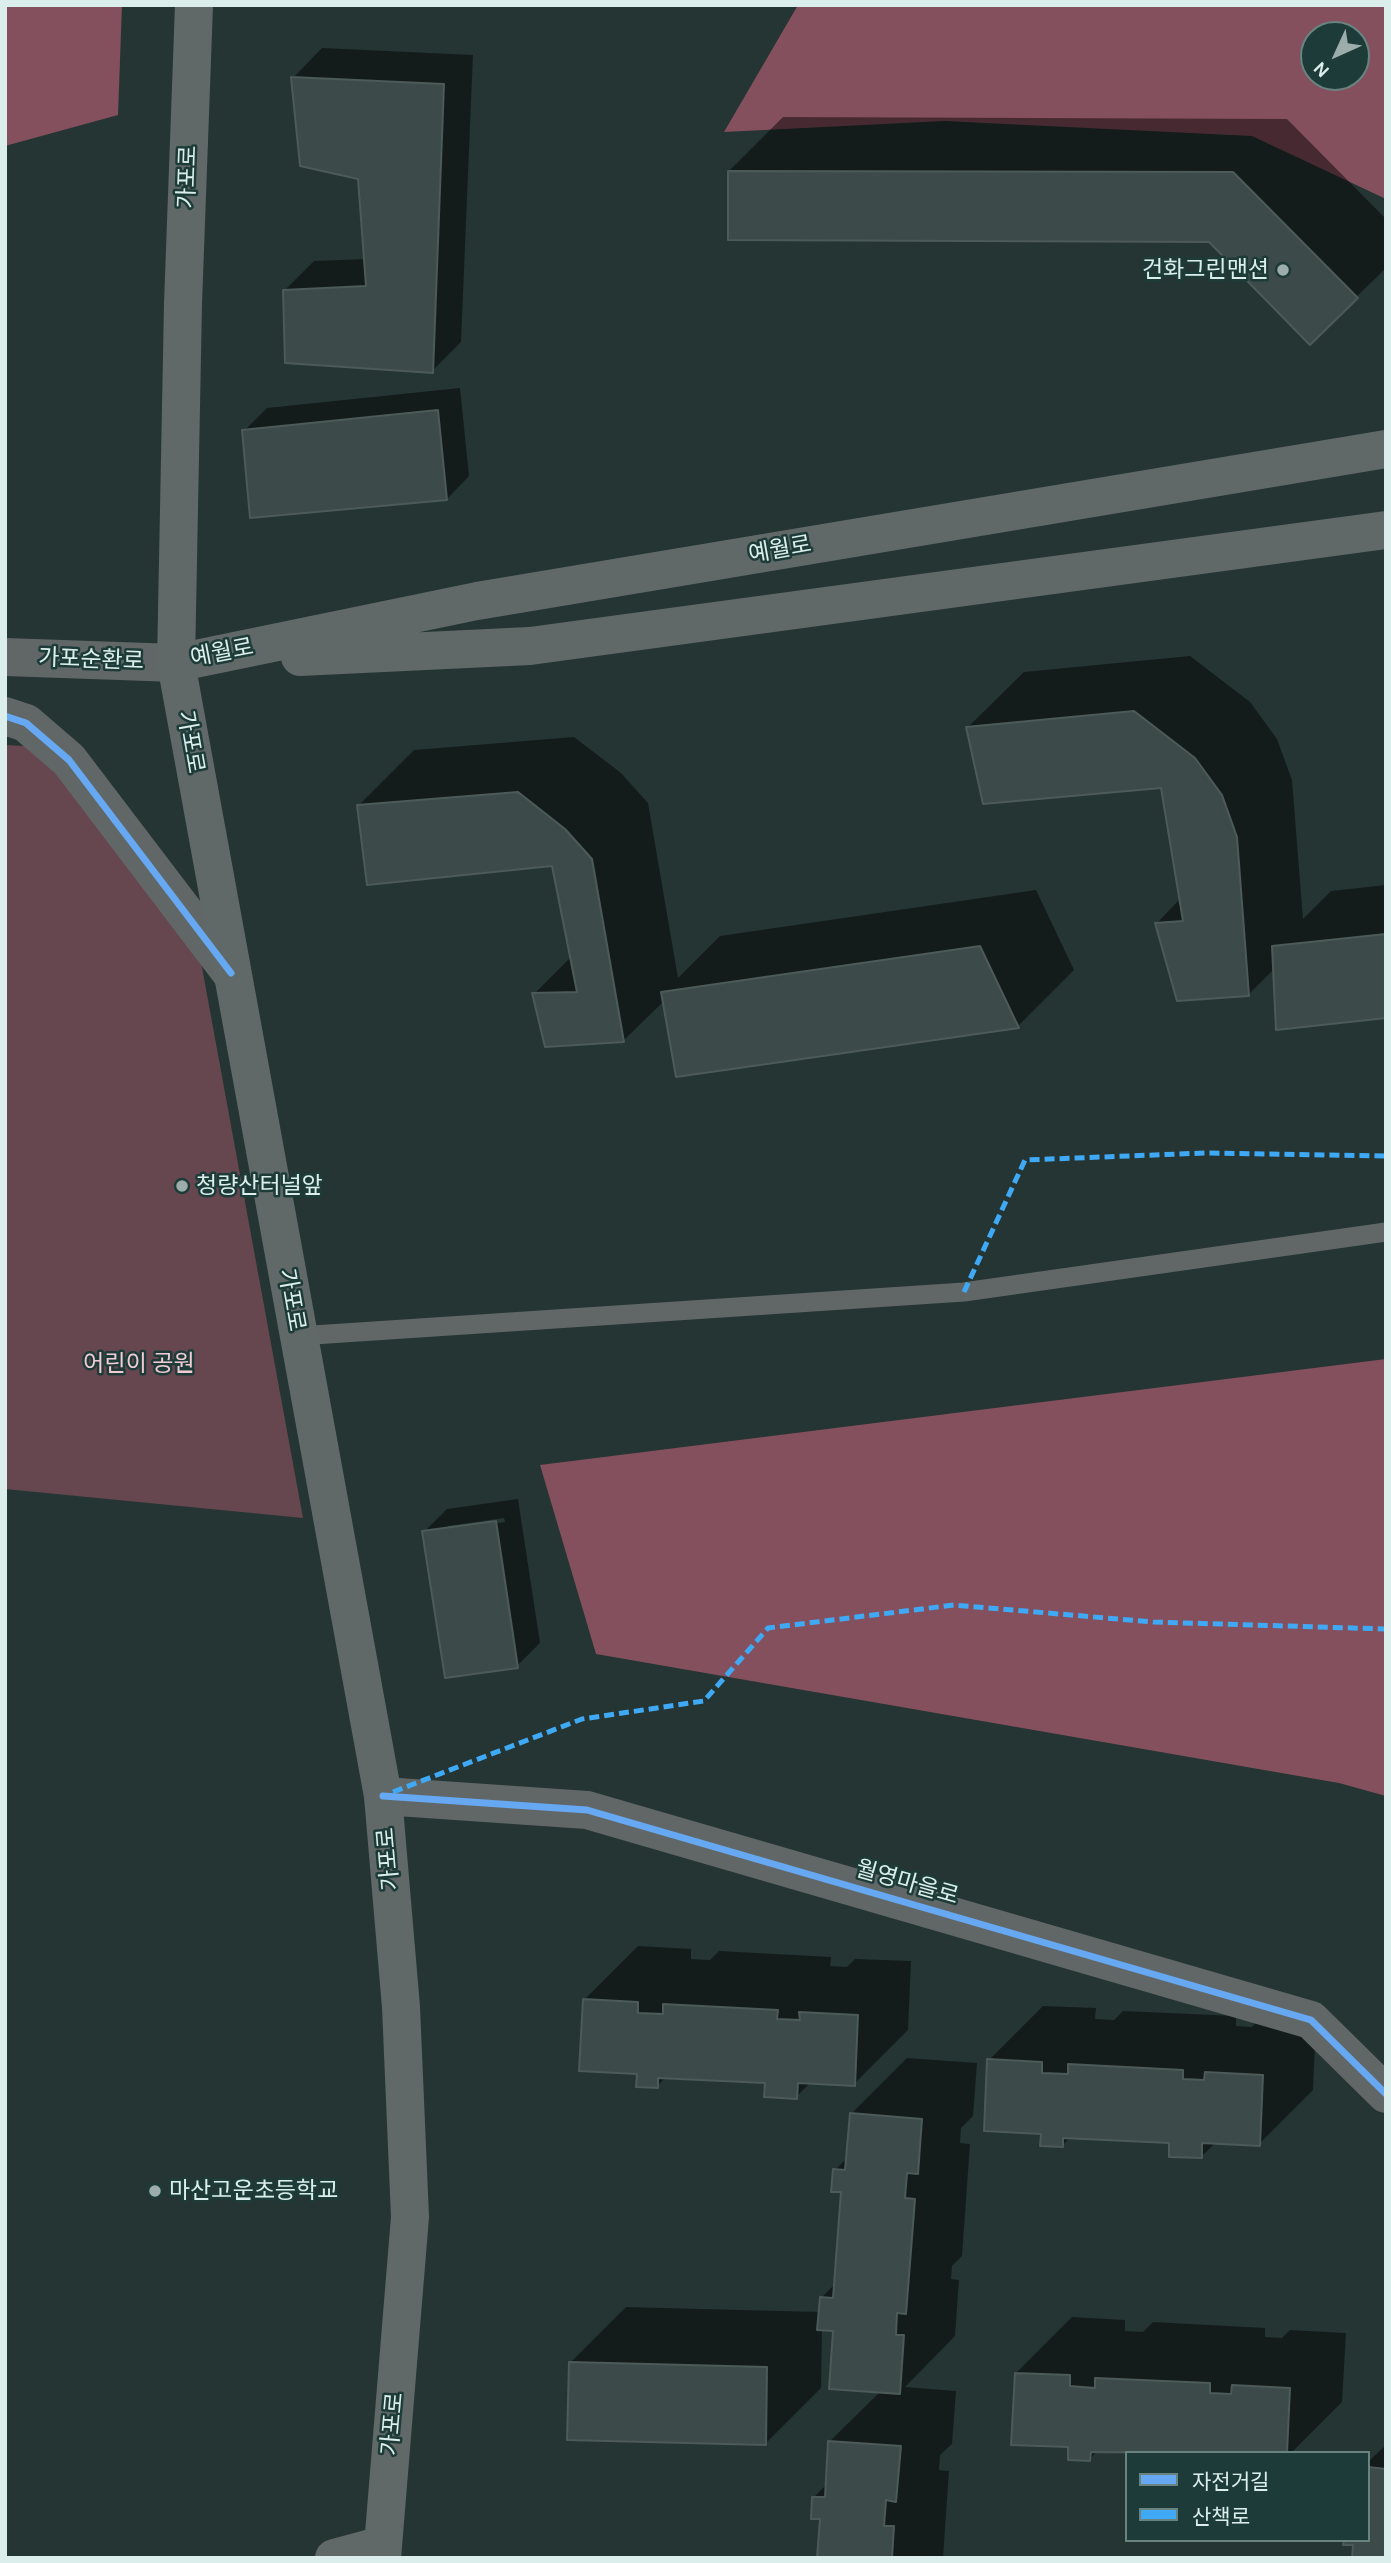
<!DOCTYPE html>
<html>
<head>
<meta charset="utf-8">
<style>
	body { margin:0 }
	#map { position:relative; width:1391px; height:2563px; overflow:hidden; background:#243533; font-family:Karla,"Noto Sans KR",sans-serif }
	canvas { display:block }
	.frame { position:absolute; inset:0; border:7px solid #dceeec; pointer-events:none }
	.legend { position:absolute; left:1125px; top:2451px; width:245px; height:91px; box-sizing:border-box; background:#1d3c39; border:2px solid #698381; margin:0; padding:9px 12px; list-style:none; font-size:21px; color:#dceeec }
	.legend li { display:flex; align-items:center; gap:14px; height:35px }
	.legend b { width:35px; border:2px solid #698381 }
	.north { position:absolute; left:1300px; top:21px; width:70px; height:70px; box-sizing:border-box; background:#1d3c39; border:2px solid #698381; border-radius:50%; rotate:225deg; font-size:19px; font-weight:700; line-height:28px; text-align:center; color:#dceeec }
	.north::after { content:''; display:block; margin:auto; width:24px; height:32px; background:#9cadab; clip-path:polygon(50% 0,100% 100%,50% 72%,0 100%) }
</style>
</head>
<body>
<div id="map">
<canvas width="1391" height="2563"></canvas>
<div class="frame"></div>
<ul class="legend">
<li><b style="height:9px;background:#66a8f1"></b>자전거길</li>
<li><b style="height:9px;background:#3fa9f5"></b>산책로</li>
</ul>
<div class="north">N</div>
</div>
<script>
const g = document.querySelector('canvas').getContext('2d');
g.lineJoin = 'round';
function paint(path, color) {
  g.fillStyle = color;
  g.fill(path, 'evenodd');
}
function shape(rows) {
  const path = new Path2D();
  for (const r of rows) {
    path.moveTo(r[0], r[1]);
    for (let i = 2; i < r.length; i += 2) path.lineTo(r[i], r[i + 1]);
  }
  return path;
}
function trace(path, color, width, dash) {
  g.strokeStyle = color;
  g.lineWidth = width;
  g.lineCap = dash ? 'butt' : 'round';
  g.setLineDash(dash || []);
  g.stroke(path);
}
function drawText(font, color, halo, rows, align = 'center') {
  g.font = font + ' Karla,"Noto Sans KR",sans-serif';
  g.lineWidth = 5;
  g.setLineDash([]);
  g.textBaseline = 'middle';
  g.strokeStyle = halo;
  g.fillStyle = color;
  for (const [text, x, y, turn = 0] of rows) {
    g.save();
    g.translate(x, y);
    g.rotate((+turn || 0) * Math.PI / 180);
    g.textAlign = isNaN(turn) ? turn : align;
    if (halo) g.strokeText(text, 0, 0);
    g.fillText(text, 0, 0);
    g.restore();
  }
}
const green = shape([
	[5,745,25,746,188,891,303,1518,5,1489]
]);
const forest = shape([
	[5,5,122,5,118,115,5,146],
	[798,5,1386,5,1386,199,1252,136,944,121,724,132],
	[1314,35,1356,35,1356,77,1314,77],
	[1386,1359,1386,1796,1339,1783,596,1654,540,1465]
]);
const shadow = shape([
	[322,48,473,55,461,342,432,371,285,290,314,261,366,259,360,178,293,78],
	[783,117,1287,119,1386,219,1386,268,1310,342,1210,240,729,171],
	[460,388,469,476,447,499,244,431,267,408],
	[1190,656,1250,702,1277,739,1292,780,1303,919,1331,891,1386,885,1386,1016,1275,968,1248,995,1157,923,1181,898,1163,786,968,727,1024,672],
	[574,737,621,773,648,803,678,978,720,936,1036,890,1074,970,1018,1026,678,1075,665,1000,623,1041,534,994,572,956,553,864,358,806,414,750],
	[518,1499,540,1643,517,1666,424,1532,447,1509],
	[504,1518,505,1522,448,1530,448,1526],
	[638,1946,691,1949,691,1959,710,1960,719,1951,831,1957,830,1966,847,1967,855,1959,911,1961,908,2030,854,2084,811,2082,796,2097,767,2082,666,2077,657,2086,638,2073,584,2000],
	[1043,2006,1096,2008,1095,2019,1114,2020,1123,2011,1236,2016,1236,2026,1252,2027,1260,2018,1316,2021,1313,2090,1259,2144,1216,2142,1201,2157,1171,2141,1071,2136,1062,2146,1043,2132,989,2060],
	[907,2058,977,2063,973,2116,961,2128,960,2143,970,2144,962,2256,952,2266,951,2279,959,2280,955,2336,905,2387,956,2391,952,2444,940,2455,939,2470,949,2471,943,2558,819,2558,822,2517,814,2497,827,2484,830,2441,881,2391,835,2330,822,2328,821,2388,765,2444,570,2363,626,2307,820,2312,821,2298,836,2283,843,2191,835,2170,848,2157,851,2114],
	[1072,2317,1125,2320,1125,2331,1143,2332,1153,2322,1265,2328,1265,2337,1282,2338,1290,2330,1346,2333,1342,2402,1291,2453,1151,2453,1099,2450,1089,2459,1070,2446,1016,2373],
	[1386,2445,1386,2558,1368,2540,1368,2462]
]);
const building = shape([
	[291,77,444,84,433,373,285,363,283,290,366,286,358,179,300,166,291,77],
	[728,171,1233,172,1358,298,1310,345,1209,242,728,240,728,171],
	[438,410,447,500,250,518,242,430,438,410],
	[1134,711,1195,758,1222,795,1237,837,1249,996,1177,1001,1155,923,1183,921,1161,788,983,804,966,727,1134,711],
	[518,792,565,829,592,859,624,1042,545,1047,532,993,577,992,552,866,367,885,357,805,518,792],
	[1386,934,1386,1018,1276,1030,1272,946,1386,934],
	[980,946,1019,1028,676,1077,661,992,980,946],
	[496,1521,518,1668,445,1678,422,1531,496,1521],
	[583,1999,638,2002,638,2013,663,2014,663,2004,778,2010,777,2019,800,2020,799,2012,858,2015,855,2086,798,2083,797,2099,764,2097,765,2083,658,2078,658,2088,636,2087,637,2074,579,2071,583,1999],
	[987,2059,1042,2062,1042,2073,1068,2074,1068,2064,1183,2070,1183,2079,1204,2080,1205,2072,1263,2075,1260,2146,1202,2143,1202,2158,1169,2157,1169,2143,1063,2138,1063,2147,1040,2146,1041,2134,984,2131,987,2059],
	[850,2113,922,2119,918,2174,907,2173,905,2198,915,2199,906,2314,897,2313,896,2335,904,2335,900,2394,829,2389,833,2331,817,2330,820,2297,833,2298,841,2192,831,2192,833,2169,845,2170,850,2113],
	[569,2362,767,2367,766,2445,567,2440,569,2362],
	[1015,2373,1070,2375,1070,2386,1095,2388,1095,2378,1210,2383,1210,2393,1231,2394,1232,2385,1290,2388,1287,2453,1091,2452,1090,2461,1068,2460,1068,2447,1011,2445,1015,2373],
	[828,2441,901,2446,896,2502,886,2500,884,2526,894,2526,892,2558,817,2558,820,2519,811,2519,812,2497,825,2497,828,2441],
	[1368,2467,1386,2469,1386,2558,1352,2558,1353,2545,1343,2545,1344,2540,1368,2540,1368,2467]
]);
const service = shape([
	[298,1336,964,1292,1386,1232]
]);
const minor = shape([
	[383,1796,587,1810,1311,2020,1386,2094]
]);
const tertiary = shape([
	[5,657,176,663],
	[5,716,26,723,69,760,231,973]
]);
const secondary = shape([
	[194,5,183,304,176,663,383,1796,401,2007,410,2217,382,2558],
	[300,657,530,646,1386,530],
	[176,663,477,601,1386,449],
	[334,2558,382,2545]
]);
const quiet = shape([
	[964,1292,1025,1160,1205,1153,1386,1156],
	[393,1792,582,1719,704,1701,768,1628,954,1605,1153,1622,1386,1629]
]);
const cycleway = shape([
	[5,716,26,723,69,760,231,973],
	[383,1796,587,1810,1311,2020,1386,2094]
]);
const markers = [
	[1283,270,7,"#9cadab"],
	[182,1186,7,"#9cadab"],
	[155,2191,7,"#9cadab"]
];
const streetNames = [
	["가포로",188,177,-88],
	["예월로",780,550,-10],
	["예월로",222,653,-11],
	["가포순환로",91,660,2],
	["가포로",190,742,80],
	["가포로",291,1300,80],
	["가포로",389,1859,-95],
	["월영마을로",907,1883,16],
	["가포로",393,2424,-85]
];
const poiNames = [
	["건화그린맨션",1269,270,"right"],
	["청량산터널앞",196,1186],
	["마산고운초등학교",169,2191]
];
const parkNames = [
	["어린이 공원",139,1364]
];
paint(green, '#67474f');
paint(forest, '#85505d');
paint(shadow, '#0007');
paint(building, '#3c4b4a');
trace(building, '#4c5a58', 2);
trace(service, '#616767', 19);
trace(minor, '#616767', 38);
trace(tertiary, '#616767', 38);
trace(secondary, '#606968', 38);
trace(quiet, '#3fa9f5', 5, [10, 5]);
trace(cycleway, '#66a8f1', 7);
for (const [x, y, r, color] of markers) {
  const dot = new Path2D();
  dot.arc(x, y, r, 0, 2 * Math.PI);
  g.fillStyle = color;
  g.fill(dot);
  trace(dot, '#1d3c39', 2.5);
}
drawText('23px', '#dceeec', '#1d3c39', streetNames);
drawText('23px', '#dceeec', '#1d3c39', poiNames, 'left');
drawText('23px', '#f3cbd3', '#1d3c39', parkNames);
</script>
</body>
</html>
